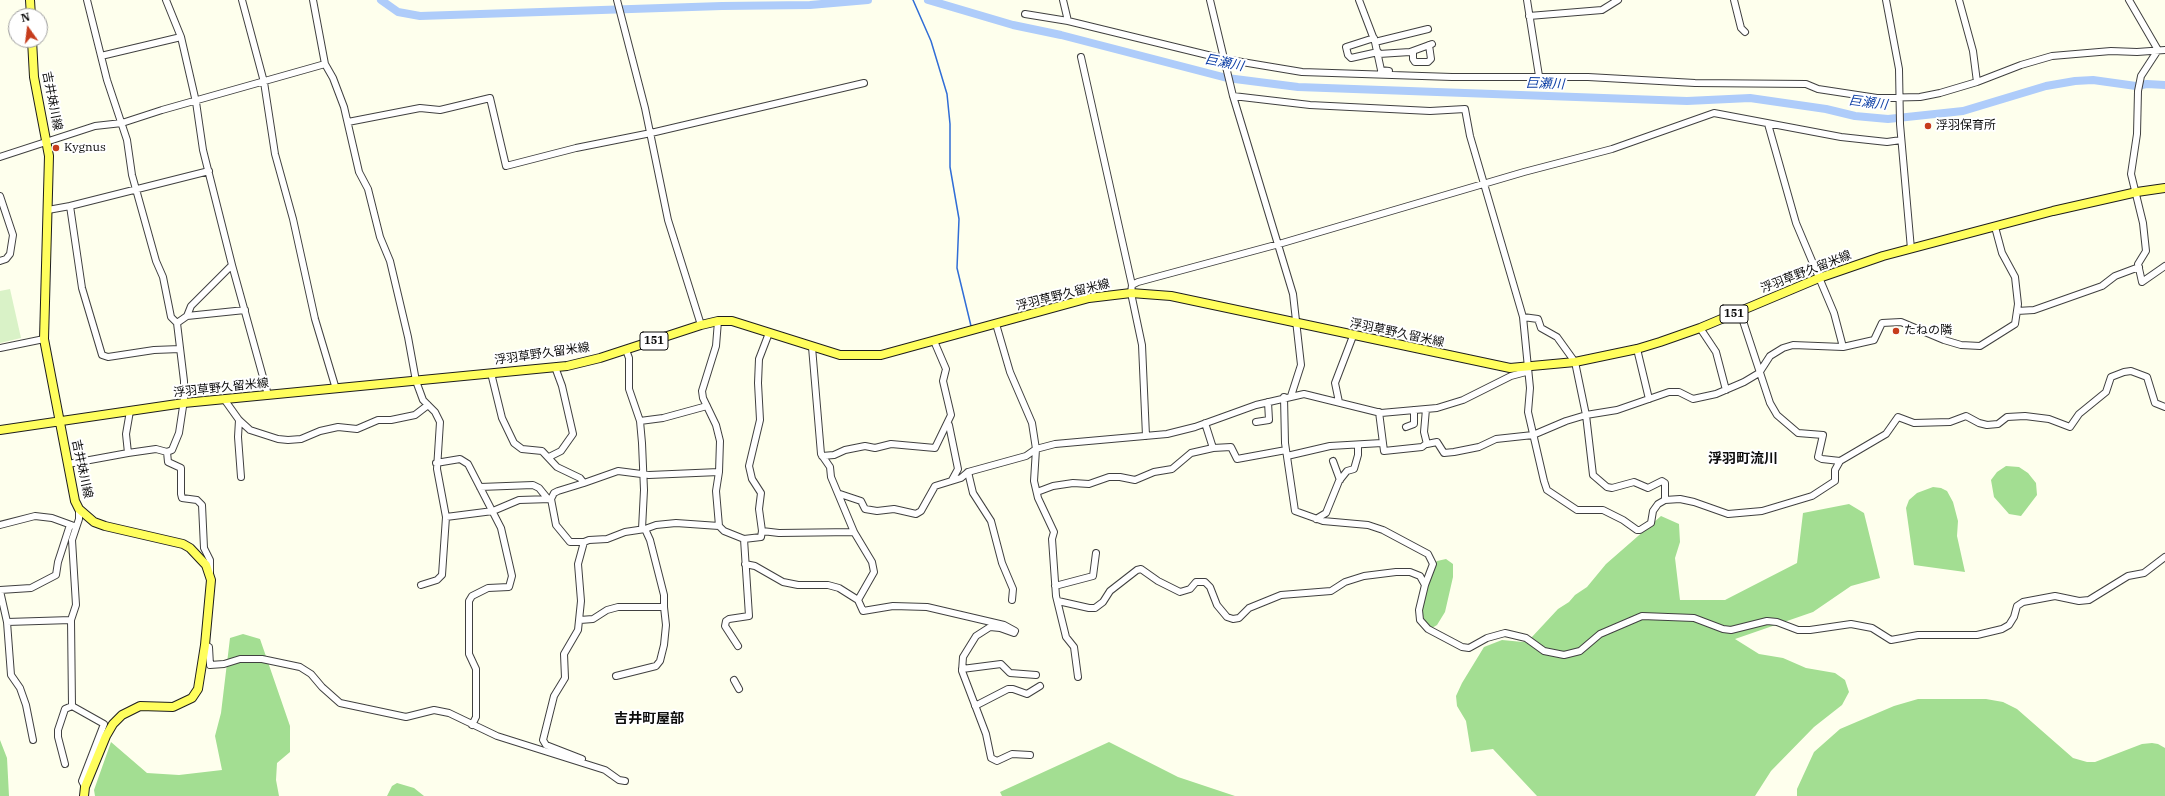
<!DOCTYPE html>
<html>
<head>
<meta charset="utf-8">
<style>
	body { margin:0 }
	#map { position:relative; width:2165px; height:796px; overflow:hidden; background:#feffed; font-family:"IBM Plex Serif",serif }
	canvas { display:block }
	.north { position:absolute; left:8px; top:8px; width:40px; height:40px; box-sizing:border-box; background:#fff; border:1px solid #9e9e9e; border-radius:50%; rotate:346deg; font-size:11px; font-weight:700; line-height:16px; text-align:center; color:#0d0d0d }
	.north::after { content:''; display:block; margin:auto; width:14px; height:18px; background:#c63c1c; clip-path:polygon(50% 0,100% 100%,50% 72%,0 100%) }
</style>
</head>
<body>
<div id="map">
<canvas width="2165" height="796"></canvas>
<div class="north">N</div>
</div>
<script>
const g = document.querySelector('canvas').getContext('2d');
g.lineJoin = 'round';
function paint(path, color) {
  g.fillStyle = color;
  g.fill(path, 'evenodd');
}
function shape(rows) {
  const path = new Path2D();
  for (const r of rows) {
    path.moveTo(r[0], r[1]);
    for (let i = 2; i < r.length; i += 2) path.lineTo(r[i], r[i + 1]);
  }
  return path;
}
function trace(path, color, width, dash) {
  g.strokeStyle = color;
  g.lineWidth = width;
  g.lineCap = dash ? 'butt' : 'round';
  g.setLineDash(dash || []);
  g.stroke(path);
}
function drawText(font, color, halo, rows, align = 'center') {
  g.font = font + ' "IBM Plex Serif","Noto Sans JP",serif';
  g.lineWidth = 4;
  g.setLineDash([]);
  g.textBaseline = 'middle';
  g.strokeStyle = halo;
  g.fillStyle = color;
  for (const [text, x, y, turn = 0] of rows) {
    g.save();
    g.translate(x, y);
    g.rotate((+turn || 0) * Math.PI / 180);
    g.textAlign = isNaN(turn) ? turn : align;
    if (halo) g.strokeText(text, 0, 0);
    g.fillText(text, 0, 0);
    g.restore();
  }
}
const forest = shape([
	[2006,466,2019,467,2028,473,2036,483,2037,495,2021,516,2009,514,1994,497,1991,480,1997,472],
	[1933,487,1941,488,1947,491,1953,502,1958,521,1957,536,1965,572,1914,565,1906,508,1909,500,1917,493],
	[1849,504,1864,513,1880,578,1851,586,1813,612,1735,639,1759,654,1783,658,1806,668,1835,673,1845,680,1849,692,1842,705,1814,727,1771,771,1755,796,1537,796,1493,749,1471,752,1466,721,1457,706,1456,696,1462,683,1484,647,1502,640,1523,642,1531,638,1558,609,1569,602,1575,595,1587,587,1606,564,1661,516,1679,524,1680,542,1675,558,1680,600,1725,600,1797,563,1803,513],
	[1446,559,1453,564,1453,577,1445,612,1437,625,1432,628,1426,628,1421,609,1429,570,1437,561],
	[243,634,260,639,290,726,290,752,277,763,276,780,279,796,95,796,94,790,111,742,147,773,179,775,222,770,215,736,221,713,230,638],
	[1918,699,1986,699,2003,702,2017,709,2073,758,2087,762,2095,762,2142,744,2152,743,2158,744,2165,748,2165,796,1797,796,1797,789,1814,752,1840,729,1894,706],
	[0,740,7,758,9,796,0,796],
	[1109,742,1178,777,1235,796,1002,796,1000,792],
	[397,783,414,788,424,796,387,796,392,786]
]);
const pitch = shape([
	[10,289,21,338,0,343,0,291]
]);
const stream = shape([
	[913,0,931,41,947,94,950,124,950,167,959,219,957,268,971,326]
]);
const river = shape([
	[381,0,398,12,420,16,722,6,810,5,868,0],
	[928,0,1013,25,1061,35,1227,78,1298,87,1687,101,1750,98,1826,109,1855,116,1888,119,1963,111,2046,86,2075,81,2093,80,2136,86,2147,84,2165,85]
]);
const minor = shape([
	[87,0,107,80,127,140,132,175,156,261,163,277,171,317,177,323],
	[242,0,264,82,275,154,293,219,315,319,336,389],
	[313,0,325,64,333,78,344,107,359,172,368,189,380,237,390,261,408,337,416,381,423,400,435,412,440,422,437,469,446,517,493,511,519,500,551,499,554,493,558,491,584,483],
	[617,0,645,108,668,220,701,325],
	[1063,0,1068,21],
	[1210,0,1233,96,1293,294,1301,365,1291,396],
	[1359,0,1375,42,1381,70,1389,71],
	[1527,0,1539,76],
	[1734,0,1741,28,1745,32],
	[1886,0,1899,69,1900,124,1911,249],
	[1959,0,1973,51,1977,82],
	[2129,0,2158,50],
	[1025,14,1068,21,1224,59,1302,72,1452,77,1588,77,1695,83,1806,84,1818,89,1877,98,1920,97,1940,93,1977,82,2021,65,2052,56,2111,51,2137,52,2165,50],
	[1529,16,1602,10,1618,0],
	[1374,38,1346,47,1348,55,1351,58,1378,52],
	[1375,42,1428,29],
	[2158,50,2141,76,2138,91,2137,134,2131,174,2143,223,2146,251,2138,264,2142,282,2165,266],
	[1413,52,1413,59,1415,62,1428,62,1431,59,1429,45],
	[1379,54,1410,52,1432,44],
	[101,56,181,37],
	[1081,57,1132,285],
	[1233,96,1310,105,1430,111,1465,109,1470,136,1523,317,1530,388,1528,412,1544,481,1547,490,1577,510,1603,510,1623,520,1637,530,1640,530,1651,523,1653,511,1658,504,1665,500,1680,499,1694,502,1728,514,1762,511,1812,496,1835,481,1835,470,1840,461,1822,459,1818,457,1823,435,1798,433,1777,415,1770,403,1742,318,1737,313],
	[348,122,420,108,440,110,490,98,506,166,576,148,651,133,864,83],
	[1768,124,1796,223,1834,313,1843,347],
	[0,157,95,126,122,123,162,110,325,64],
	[0,196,13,235,10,254,6,259,0,261],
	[70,206,209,171],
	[48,210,70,206,82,288,102,355,108,357,154,350,180,349],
	[232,265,268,395],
	[2017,311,2034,310,2102,286,2115,276,2139,267],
	[187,316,245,310],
	[1523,317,1538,319,1541,328,1557,337,1575,362,1586,415,1593,475,1607,487,1612,488,1634,482,1648,488,1662,481,1665,483,1665,500],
	[718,321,716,346,702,391,703,398,716,425,720,441,719,472,716,491,719,526,724,531,744,539,761,537,762,531,759,509,761,493,752,479,749,466,760,420,758,383,759,359,769,333],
	[996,324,1010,372,1032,423,1036,449,1034,481,1038,498,1054,532,1052,539,1056,596,1066,637,1074,647,1078,677],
	[1700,328,1716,352,1726,390],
	[812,347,821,454,830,467,831,477,854,532,872,562,874,572,858,600,863,611,893,606,927,607,1004,625,1015,631,1014,633,1000,628,990,627,976,636,963,657,962,671,986,734,991,758,997,761,1012,754,1030,755],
	[0,348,44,339],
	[1637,349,1649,399],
	[626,350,629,358,629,389,640,421,642,443,644,490,642,529],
	[491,373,502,418,514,443,522,449,542,451,557,467,580,478,584,483,618,471,649,475,719,472],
	[1284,397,1285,443,1295,511,1323,521,1368,525,1383,530,1428,554,1433,564,1425,585,1419,610,1420,620,1428,629,1462,647,1469,648,1487,638,1505,633,1526,638,1544,651,1564,655,1580,651,1600,634,1642,616,1694,618,1723,629,1731,630,1767,621,1777,622,1798,630,1810,630,1851,624,1872,628,1891,640,1918,635,1977,635,2002,629,2009,625,2014,617,2017,606,2023,602,2055,596,2079,601,2089,600,2128,576,2144,573,2165,557],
	[224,399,239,420,250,430,278,439,288,440,301,439,320,431,338,427,357,429,378,420,391,420,415,415,428,405],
	[1339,402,1335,383,1353,336],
	[1426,409,1424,432,1427,444,1437,442,1444,453,1454,452,1479,447,1496,439,1533,435,1566,421,1586,415,1617,410,1669,392,1679,392,1693,399,1716,394,1744,382,1759,373,1770,356,1783,348,1793,345,1843,347,1874,340,1882,323,1901,322,1944,340,1961,345,1980,346,2015,324,2018,304,2015,277,2002,253,1995,227],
	[1379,412,1384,451,1422,447,1427,443],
	[239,420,238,437,241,477],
	[640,421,663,418,707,406],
	[1256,422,1269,420,1268,402],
	[949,425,958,469,952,480],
	[1406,427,1414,424,1414,410],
	[1146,436,1142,345,1131,293,1132,285,1138,282,1279,244,1524,172,1612,149,1714,113,1841,137,1887,142,1901,140],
	[1213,448,1231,447,1237,459,1286,450],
	[167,452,168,462,181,468,181,494,182,498,197,500,202,505,204,548,210,560,210,573],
	[128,453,126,434,130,411],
	[822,456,834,455,845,450,865,446,875,448,891,444,935,448,951,415,943,381,946,369,934,341],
	[1287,456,1330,446,1382,443],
	[549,457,561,451,573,434,562,386,555,367],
	[1333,461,1340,480],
	[1840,461,1886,434,1898,417,1914,423,1950,422,1966,416,1979,423,1987,425,1998,424,2007,417,2025,416,2049,419,2070,427,2079,414,2106,392,2111,377,2124,372,2131,371,2147,377,2155,403,2165,407],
	[436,463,460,459,468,464,501,528,512,576,509,587,488,588,472,596,469,601,469,654,476,669,476,717,472,725],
	[68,464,128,453,156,449,167,452,172,450,179,433,184,400,184,381,177,323,187,316,191,306,232,265,203,150,196,102,181,37,166,0],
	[968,472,973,493,991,521,1002,563,1013,589,1012,600],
	[480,487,533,485,539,488,548,499],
	[1037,492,1053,486,1073,483,1089,484,1109,477,1120,477,1135,480,1154,472,1172,469,1191,453,1213,448,1205,423],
	[840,494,861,501,865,509,877,511,894,509,916,514,921,511,935,486,961,478,968,472,1026,456,1036,449,1055,444,1167,434,1195,427,1256,405,1304,394,1381,413,1437,408,1463,400,1511,376,1526,372,1528,367],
	[551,499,556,525,570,542,584,542],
	[79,509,79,519,72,540,76,605,71,620,72,706,104,724,82,781,85,787],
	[1316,519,1326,513,1339,481,1347,471,1354,469,1358,455,1358,446],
	[0,525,35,516,52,518,74,526],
	[762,531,779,533,854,532],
	[745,564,755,566,783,582,798,585,828,585,839,588,858,600],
	[421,585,437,580,442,575,446,517],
	[1055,586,1093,576,1096,553],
	[0,590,31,588,56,575,58,562,70,525],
	[0,591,7,622,11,675,20,688,26,705,33,740],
	[1058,601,1089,608,1095,608,1103,602,1110,591,1137,570,1141,569,1158,581,1180,592,1190,589,1196,582,1205,582,1210,587,1217,605,1227,617,1233,619,1239,618,1249,608,1281,595,1331,591,1345,582,1364,576,1396,572,1410,572,1420,576,1425,585],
	[580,620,593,619,607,610,618,607,664,607],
	[7,622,71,620],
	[205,645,209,647,210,665,224,664,240,659,262,659,300,667,311,674,322,687,340,703,406,717,434,710,449,713,497,736,605,770,619,780,625,781],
	[738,646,725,626,726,621,729,619,749,616,744,539],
	[962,669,1001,664,1010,673,1036,675],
	[616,676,656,666,660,661,664,645,666,625,664,607,664,595,650,540,645,529],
	[734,680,739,689],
	[975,706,1008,689,1013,689,1027,694,1040,686],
	[582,759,546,745,543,740,554,696,565,678,564,654,578,630,581,601,578,564,584,542,589,540,607,539,625,532,645,529,656,525,676,523,719,526],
	[65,764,58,737,58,730,65,709,72,706]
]);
const major = shape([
	[30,0,31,16],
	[32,40,34,77,49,156,44,339,75,501,79,509,94,522,105,526,183,544,190,548,206,565,211,580,205,645,198,689,192,698,173,707,140,706,122,715,113,724,106,736,85,787,84,796],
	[0,430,184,403,567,366,600,358,701,325,718,321,732,321,840,355,881,355,1089,298,1131,293,1171,296,1510,368,1575,362,1637,349,1660,342,1700,328,1819,278,1883,256,2053,211,2137,192,2165,188]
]);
const markers = [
	[1928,126,4,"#c63c1c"],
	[56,148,4,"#c63c1c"],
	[1896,331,4,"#c63c1c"]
];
const shields = [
	[1734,314,28],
	[654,341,28]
];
const shieldNames = [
	["151",1734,314],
	["151",654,341]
];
const streetNames = [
	["吉井妹川線",52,101,79],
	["浮羽草野久留米線",1806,272,-21],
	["浮羽草野久留米線",1063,295,-14],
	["浮羽草野久留米線",1397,333,12],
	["浮羽草野久留米線",542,354,-8],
	["浮羽草野久留米線",221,388,-6],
	["吉井妹川線",82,469,78]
];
const poiNames = [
	["浮羽保育所",1936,126],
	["Kygnus",64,148],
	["たねの隣",1904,331]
];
const waterNames = [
	["巨瀬川",1224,63,11],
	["巨瀬川",1545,84,2],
	["巨瀬川",1868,103,7]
];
const quarterNames = [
	["浮羽町流川",1743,459],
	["吉井町屋部",649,719]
];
paint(forest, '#a3de92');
paint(pitch, '#d9f2c7');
trace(stream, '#306dd6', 1.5);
trace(river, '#aeccfa', 8);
trace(minor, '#404040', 8);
trace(major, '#1e1e1e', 10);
trace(minor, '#fff', 6);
trace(major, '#fffe5d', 8);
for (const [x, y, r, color] of markers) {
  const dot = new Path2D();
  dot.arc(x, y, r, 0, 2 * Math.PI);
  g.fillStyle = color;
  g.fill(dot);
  trace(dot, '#fff', 1.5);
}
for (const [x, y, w] of shields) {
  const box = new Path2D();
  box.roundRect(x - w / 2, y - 9, w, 18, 3);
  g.fillStyle = '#fff';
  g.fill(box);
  trace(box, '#0d0d0d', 1);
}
drawText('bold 11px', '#0d0d0d', null, shieldNames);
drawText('12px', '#0d0d0d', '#fff', streetNames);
drawText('12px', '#0d0d0d', '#fff', poiNames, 'left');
drawText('italic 13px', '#0f40a6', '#fff', waterNames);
drawText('bold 14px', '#0d0d0d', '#fff', quarterNames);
</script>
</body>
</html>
